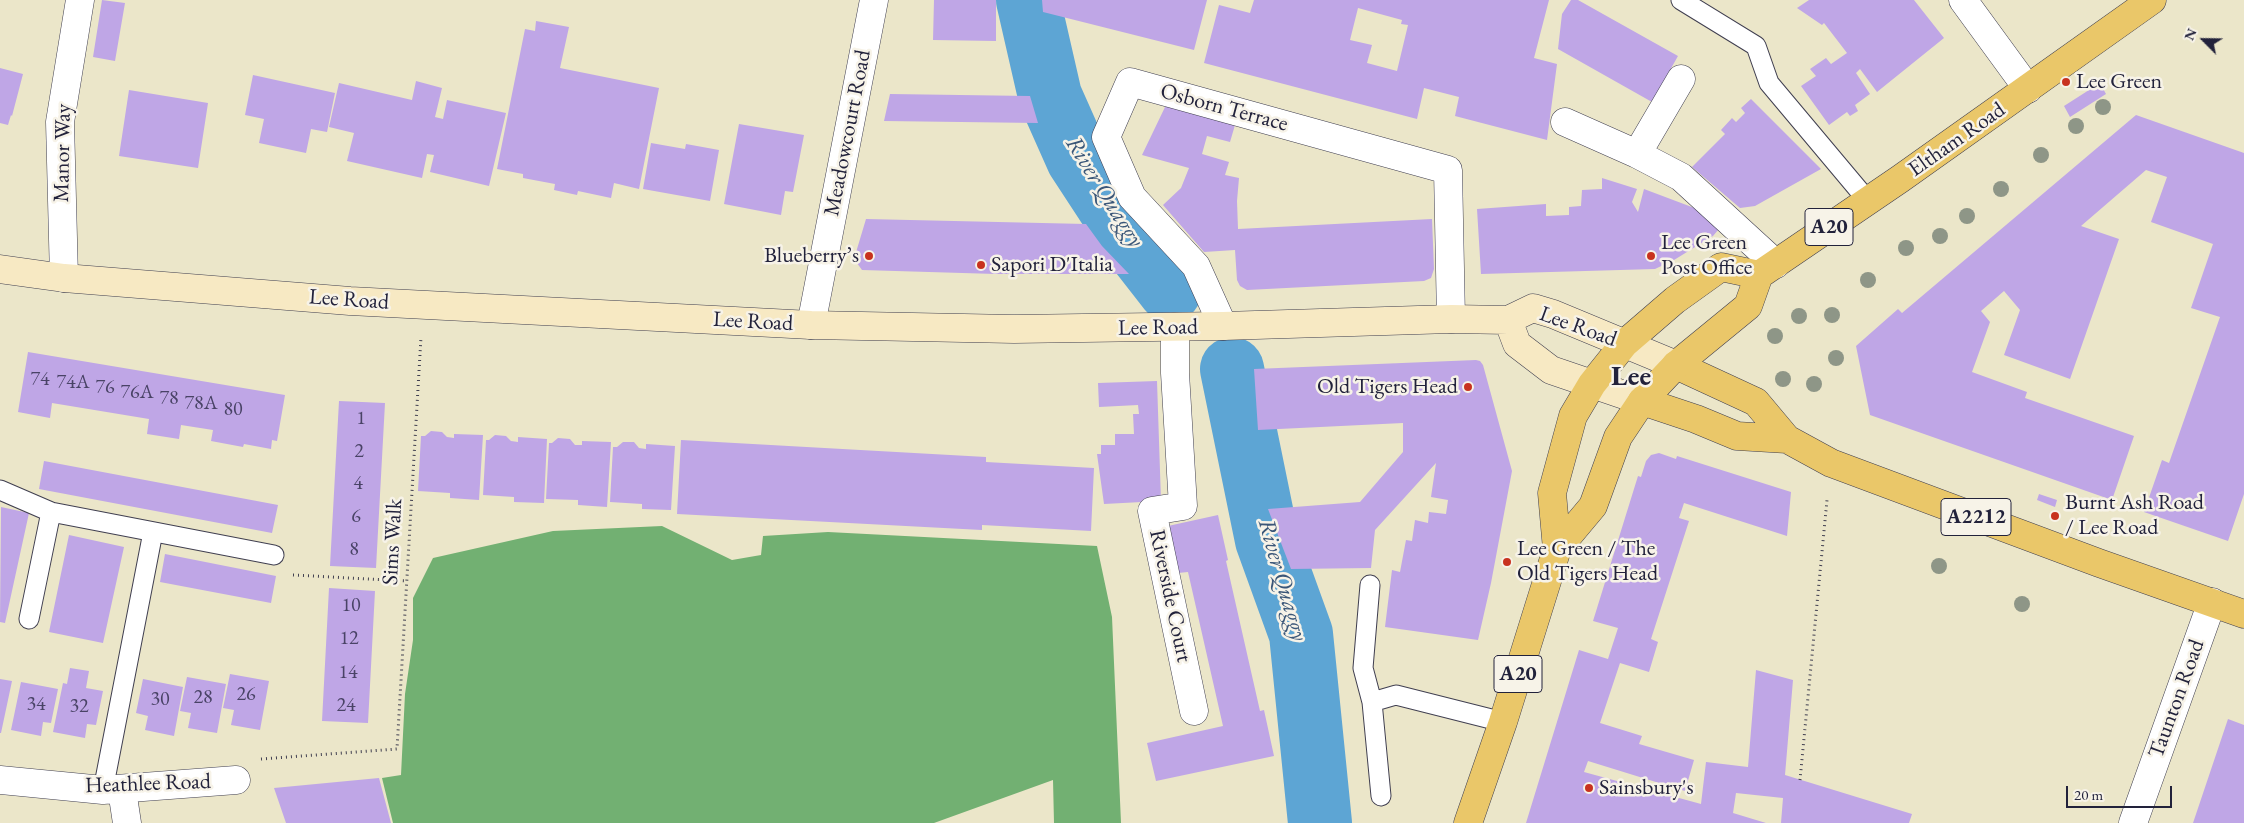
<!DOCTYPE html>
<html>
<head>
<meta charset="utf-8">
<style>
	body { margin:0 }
	#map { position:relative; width:2244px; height:823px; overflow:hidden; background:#ebe6c9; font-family:"EB Garamond",serif }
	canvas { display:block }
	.north { position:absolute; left:2179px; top:15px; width:50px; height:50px; -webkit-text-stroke:4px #f7f3e8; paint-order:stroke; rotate:293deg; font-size:14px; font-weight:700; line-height:20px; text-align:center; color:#22223b }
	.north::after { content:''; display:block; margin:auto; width:18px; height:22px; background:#22223b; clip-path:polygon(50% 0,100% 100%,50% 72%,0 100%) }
	.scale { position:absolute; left:2066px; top:786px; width:106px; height:22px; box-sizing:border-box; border:2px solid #22223b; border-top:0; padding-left:6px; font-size:15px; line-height:18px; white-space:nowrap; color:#22223b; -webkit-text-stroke:4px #f7f3e8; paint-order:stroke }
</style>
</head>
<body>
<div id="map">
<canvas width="2244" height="823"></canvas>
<div class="north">N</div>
<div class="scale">20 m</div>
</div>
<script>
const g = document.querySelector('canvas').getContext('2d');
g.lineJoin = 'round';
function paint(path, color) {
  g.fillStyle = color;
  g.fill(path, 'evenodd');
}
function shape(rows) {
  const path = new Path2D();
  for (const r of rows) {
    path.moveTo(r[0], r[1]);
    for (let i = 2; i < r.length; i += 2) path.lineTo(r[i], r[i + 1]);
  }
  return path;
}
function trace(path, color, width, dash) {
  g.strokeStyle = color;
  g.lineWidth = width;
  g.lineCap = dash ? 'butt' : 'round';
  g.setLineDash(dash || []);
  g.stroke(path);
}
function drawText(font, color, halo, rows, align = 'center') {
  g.font = font + ' "EB Garamond",serif';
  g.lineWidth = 5;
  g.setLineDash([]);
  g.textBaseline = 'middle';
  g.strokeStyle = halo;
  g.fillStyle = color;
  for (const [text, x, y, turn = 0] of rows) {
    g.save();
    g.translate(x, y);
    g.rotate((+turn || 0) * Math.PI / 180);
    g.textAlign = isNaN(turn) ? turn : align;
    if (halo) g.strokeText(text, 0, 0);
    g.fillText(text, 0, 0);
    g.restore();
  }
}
const forest = shape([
	[662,526,732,560,761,555,763,536,828,532,1097,546,1112,617,1121,823,1054,823,1053,780,934,823,393,823,382,778,401,775,405,694,413,640,413,598,433,558,553,531]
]);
const stream = shape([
	[1218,412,1241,416]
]);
const river = shape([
	[1028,0,1050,96,1078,159,1131,240,1170,290],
	[1232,369,1267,540,1301,634,1320,823]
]);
const building = shape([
	[102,0,125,3,115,61,93,57],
	[934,0,996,0,996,41,933,40],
	[1042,0,1207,0,1194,50,1043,12],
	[1254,0,1549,0,1534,58,1557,64,1547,140,1455,116,1459,97,1424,88,1417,119,1204,63,1219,5,1250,13],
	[1358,8,1402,20,1401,24,1408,25,1397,71,1367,63,1372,45,1350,40],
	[1571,0,1578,0,1678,56,1652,102,1558,49,1562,14],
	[1809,0,1914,0,1944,38,1877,92,1860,69,1856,73,1870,94,1855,105,1858,111,1850,116,1847,112,1829,125,1801,86,1816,76,1810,69,1826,58,1831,64,1847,53,1824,23,1822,25,1797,8],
	[536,21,569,27,560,68,659,88,639,189,614,183,611,198,578,191,577,195,554,190,555,184,523,178,523,174,497,169,525,29,535,31],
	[0,68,23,74,12,116,11,115,8,125,0,123],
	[253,75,335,93,327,132,311,129,306,153,259,143,264,119,245,115],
	[416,81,442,88,435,117,443,119,447,100,506,113,489,186,430,172,434,155,427,154,422,178,347,161,354,133,329,127,339,83,412,100],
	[2100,83,2106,94,2070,117,2064,106],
	[129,90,208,103,198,168,119,156],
	[890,94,1030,96,1038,123,884,121],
	[1751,99,1821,169,1755,206,1740,208,1692,167,1725,134,1721,130,1732,118,1736,122,1745,113,1741,108],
	[1166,105,1235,125,1230,142,1207,136,1202,154,1229,162,1225,175,1239,178,1237,201,1238,229,1432,219,1434,269,1431,278,1424,281,1247,290,1240,286,1237,280,1235,250,1204,252,1163,205,1181,188,1189,168,1142,155],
	[2136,115,2244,153,2244,494,2228,541,2144,512,2162,460,2169,463,2220,317,2191,308,2213,244,2151,222,2167,177,2146,170,2081,226,2119,239,2070,379,2004,355,2020,310,2004,291,1981,311,1990,322,1972,372,2027,392,2025,398,2134,436,2112,500,1870,415,1856,346,1898,309,1902,313],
	[739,124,804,135,793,192,785,191,781,215,724,204],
	[651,143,685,149,686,144,719,150,710,201,643,189],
	[1602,178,1637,189,1632,202,1638,212,1644,189,1705,212,1724,223,1713,236,1674,260,1655,269,1481,274,1477,209,1546,204,1546,216,1569,215,1569,207,1581,206,1582,190,1602,189],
	[866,219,1086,224,1102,246,1129,274,996,274,862,270,854,259],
	[28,352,285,395,277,441,272,440,271,449,244,444,243,447,211,441,213,430,181,425,179,439,147,434,149,419,52,403,50,418,18,412],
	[1476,360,1480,361,1483,365,1512,471,1491,583,1478,640,1385,627,1392,570,1400,572,1406,540,1412,541,1415,520,1428,523,1429,512,1446,514,1448,500,1431,497,1436,463,1375,530,1371,568,1291,569,1268,509,1360,502,1403,452,1403,423,1258,430,1254,369],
	[1157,381,1161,501,1104,504,1097,454,1101,454,1101,445,1115,445,1115,434,1134,434,1133,414,1139,414,1138,405,1099,407,1098,383],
	[339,401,385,403,376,568,330,566],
	[431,431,442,432,447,437,454,438,454,434,483,435,479,500,450,498,450,493,418,491,421,436,425,436],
	[495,435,506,436,511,441,518,442,518,437,547,439,544,503,514,502,514,497,483,495,486,440,489,440],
	[558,438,570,439,575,445,582,445,582,441,611,442,607,507,578,505,578,500,546,499,549,443,552,443],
	[681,440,986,457,986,462,1094,468,1091,531,982,525,982,530,677,514],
	[623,442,634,442,639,448,646,449,646,444,675,446,671,510,642,509,642,504,610,502,613,447,617,447],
	[1659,453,1676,459,1677,456,1791,492,1787,536,1684,503,1679,518,1689,521,1651,639,1658,642,1649,672,1620,663,1600,723,1642,736,1639,744,1694,760,1685,791,1588,761,1584,772,1701,804,1706,762,1748,767,1756,670,1793,680,1785,775,1912,814,1909,823,1781,823,1783,798,1736,793,1733,813,1766,823,1526,823,1579,650,1608,659,1618,628,1593,621,1638,476,1641,477,1646,461,1651,455],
	[44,461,278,505,272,533,39,489],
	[2039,494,2057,500,2055,507,2037,500],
	[1,507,29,513,5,623,0,622],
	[1218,515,1228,560,1226,561,1260,711,1264,710,1274,756,1156,781,1147,743,1223,726,1188,572,1178,573,1168,526],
	[69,535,124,547,103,643,49,632],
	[165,554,276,576,271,603,160,582],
	[329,588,375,591,368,723,322,721],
	[70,668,89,671,86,688,103,691,96,725,87,724,85,738,53,732,63,683,67,684],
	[230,674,269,681,260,730,231,725,234,710,223,708],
	[187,677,226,684,217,733,188,728,191,713,180,711],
	[0,679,12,681,1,733,0,733],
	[143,679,183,687,174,736,145,730,148,716,136,713],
	[21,682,58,689,51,723,43,722,41,736,11,730],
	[2228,719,2244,725,2244,823,2193,823],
	[379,778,391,823,286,823,274,788]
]);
const path = shape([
	[293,575,407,581],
	[261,759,397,749,421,337],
	[1800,780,1827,500]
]);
const lane = shape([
	[1681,0,1756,46,1769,83,1868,201],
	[0,490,51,512,274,555],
	[1370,585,1363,668,1372,702],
	[29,619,51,512],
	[103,790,153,532],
	[1381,796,1372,702,1396,695,1503,722]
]);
const street = shape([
	[1963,0,2028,89],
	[1565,122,1637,154,1681,79],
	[1637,154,1681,177,1776,264],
	[64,278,60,122,80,0],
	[811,325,874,0],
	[1223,326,1196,266,1132,197,1106,137,1130,82,1448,170,1451,319],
	[1175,327,1175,373,1183,506,1152,511,1194,711],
	[0,780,103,790,236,780],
	[122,790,127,823],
	[2133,823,2212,602]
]);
const secondary = shape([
	[0,269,64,278,350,301,811,325,1014,329,1223,326,1451,319,1508,320,1533,308,1553,314,1676,365],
	[1508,320,1517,344,1551,370,1642,401]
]);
const primary = shape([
	[1676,365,1756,402,1787,439,1831,463,2099,563,2244,614],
	[1642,401,1696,419,1737,436,1787,439]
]);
const highway = shape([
	[1557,549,1593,506,1618,437,1642,401,1676,365,1748,306,1759,275,1900,179,2152,0],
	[1468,823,1503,722,1557,549,1552,493,1573,416,1592,384,1624,344,1675,300,1721,267,1759,275]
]);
const trees = [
	[2103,107],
	[2076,126],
	[2041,155],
	[2001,189],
	[1967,216],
	[1940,236],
	[1906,248],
	[1868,280],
	[1832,315],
	[1799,316],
	[1775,336],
	[1836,358],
	[1783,379],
	[1814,384],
	[1939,566],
	[2022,604]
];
const markers = [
	[2066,82,5,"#c8321e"],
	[869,256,5,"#c8321e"],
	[1651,256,5,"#c8321e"],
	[981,265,5,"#c8321e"],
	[1468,387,5,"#c8321e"],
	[2055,516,5,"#c8321e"],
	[1507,562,5,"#c8321e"],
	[1589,788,5,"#c8321e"]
];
const numberNames = [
	["74",40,380],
	["74A",73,383],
	["76",105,388],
	["76A",137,393],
	["78",169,399],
	["78A",201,404],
	["80",233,410],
	["1",361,419],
	["2",359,452],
	["4",358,484],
	["6",356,517],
	["8",354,550],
	["10",351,606],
	["12",349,639],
	["14",348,673],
	["26",246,695],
	["28",203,698],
	["30",160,700],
	["34",36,705],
	["24",346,706],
	["32",79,707]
];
const shields = [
	[1829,227,48],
	[1976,517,70],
	[1518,674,48]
];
const shieldNames = [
	["A20",1829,227],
	["A2212",1976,517],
	["A20",1518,674]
];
const poiNames = [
	["Lee Green",2076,82],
	["Lee Green",1661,243],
	["Post Office",1661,268],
	["Blueberry’s",859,256,"right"],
	["Sapori D'Italia",991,265],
	["Old Tigers Head",1458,387,"right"],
	["Burnt Ash Road",2065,503],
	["/ Lee Road",2065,528],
	["Lee Green / The",1517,549],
	["Old Tigers Head",1517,574],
	["Sainsbury's",1599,788]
];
const streetNames = [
	["Osborn Terrace",1224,108,15],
	["Meadowcourt Road",848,133,-79],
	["Eltham Road",1957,140,-35],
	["Manor Way",63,153,-89],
	["Lee Road",349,300,4],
	["Lee Road",753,322,3],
	["Lee Road",1578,327,20],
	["Lee Road",1158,328,-1],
	["Sims Walk",393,542,-87],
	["Riverside Court",1170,596,78],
	["Taunton Road",2177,699,-70],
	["Heathlee Road",148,784,-2]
];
const waterNames = [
	["River Quaggy",1104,192,58],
	["River Quaggy",1282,580,74]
];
const districtNames = [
	["Lee",1631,377]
];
paint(forest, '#72b072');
trace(stream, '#5da5d4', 10);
trace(river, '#5da5d4', 64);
paint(building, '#bfa6e6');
trace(lane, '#403f50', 21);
trace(street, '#403f50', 29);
trace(secondary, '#403f50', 29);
trace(primary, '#403f50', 29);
trace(highway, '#403f50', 29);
trace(path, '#403f50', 3, [1, 4]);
trace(lane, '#fff', 19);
trace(street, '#fff', 28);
trace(secondary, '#f7e9c3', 28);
trace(primary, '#eac769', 28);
trace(highway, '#eac769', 28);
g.fillStyle = '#8e9687';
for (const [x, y] of trees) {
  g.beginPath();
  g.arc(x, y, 8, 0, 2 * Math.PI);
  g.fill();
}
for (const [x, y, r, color] of markers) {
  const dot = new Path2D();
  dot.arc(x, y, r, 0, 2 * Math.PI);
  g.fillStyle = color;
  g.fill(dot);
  trace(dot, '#f7f3e8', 2);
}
drawText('20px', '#494366', null, numberNames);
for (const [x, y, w] of shields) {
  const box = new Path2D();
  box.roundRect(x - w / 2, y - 18.5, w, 37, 4);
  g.fillStyle = '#f7f3e8';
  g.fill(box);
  trace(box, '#22223b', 1);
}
drawText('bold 21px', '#22223b', null, shieldNames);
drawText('22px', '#22223b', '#f7f3e8', poiNames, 'left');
drawText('22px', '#22223b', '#f7f3e8', streetNames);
drawText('italic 24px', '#3a5678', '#f7f3e8', waterNames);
drawText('bold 28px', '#22223b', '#f7f3e8', districtNames);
</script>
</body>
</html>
